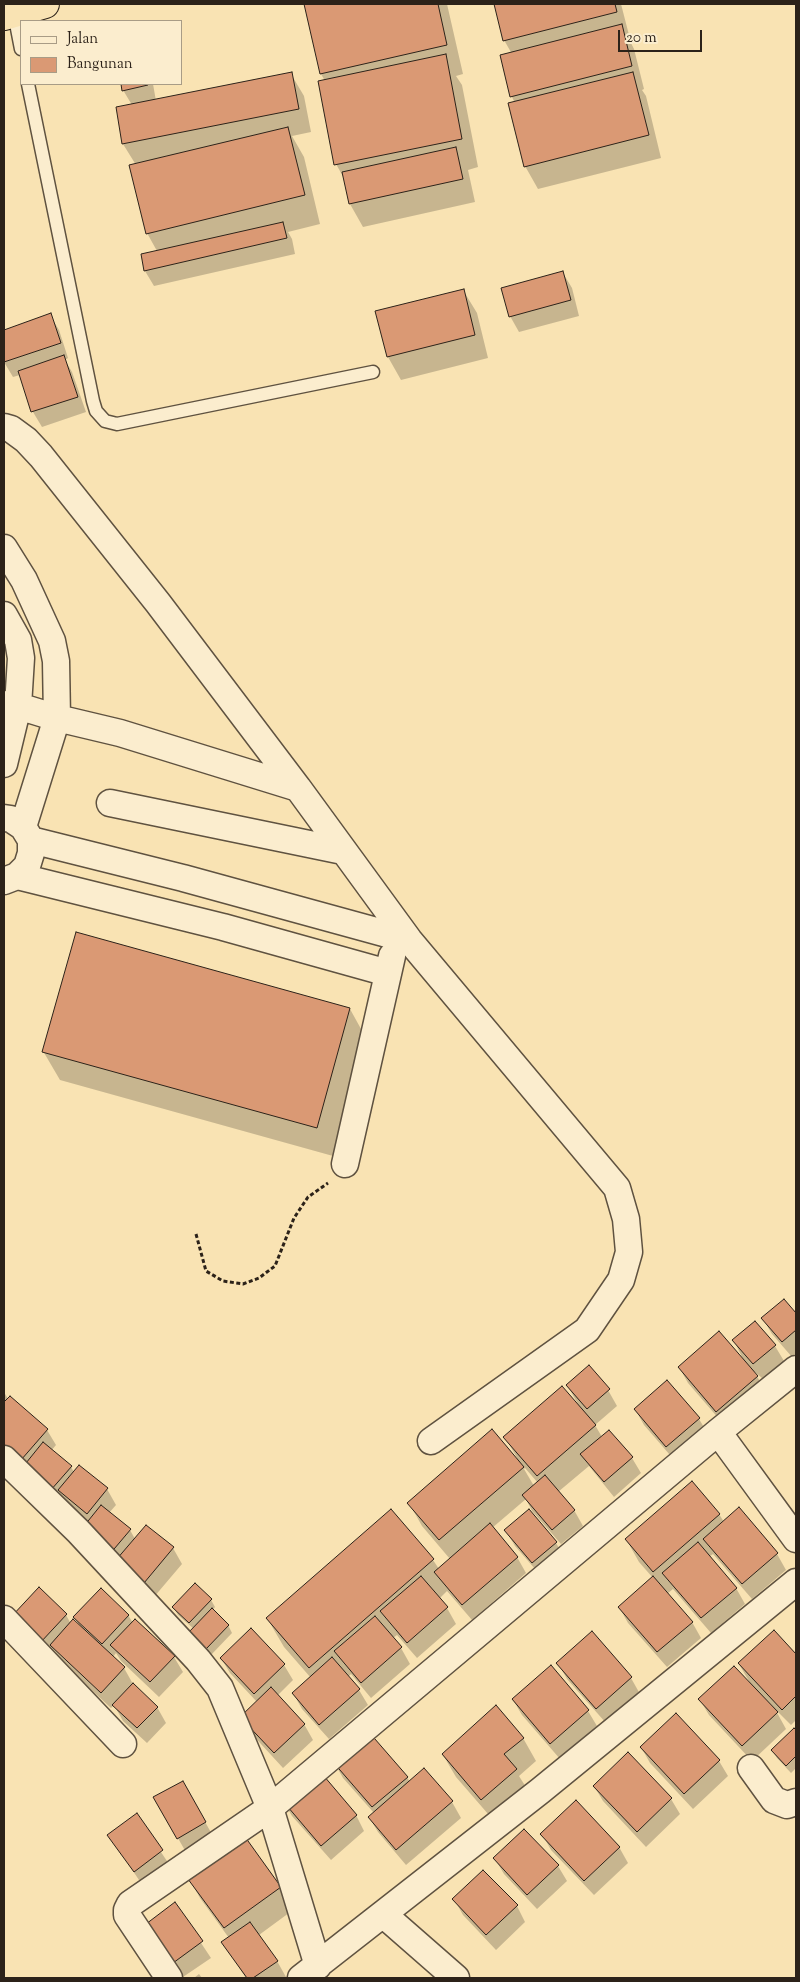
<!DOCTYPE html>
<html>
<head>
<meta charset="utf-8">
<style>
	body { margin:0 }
	#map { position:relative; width:800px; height:1982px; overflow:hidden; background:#f9e3b3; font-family:"Sorts Mill Goudy",serif }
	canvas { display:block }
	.frame { position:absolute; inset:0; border:5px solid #2c2219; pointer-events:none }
	.legend { position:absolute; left:20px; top:20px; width:162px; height:65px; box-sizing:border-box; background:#fbedce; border:1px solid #a89c86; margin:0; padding:6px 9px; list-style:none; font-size:15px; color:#2c2219 }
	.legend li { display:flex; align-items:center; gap:10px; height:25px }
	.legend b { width:25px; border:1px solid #a89c86 }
	.scale { position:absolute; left:618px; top:30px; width:84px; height:22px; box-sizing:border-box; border:2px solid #2c2219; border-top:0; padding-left:6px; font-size:15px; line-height:18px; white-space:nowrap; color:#2c2219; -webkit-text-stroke:4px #fbedce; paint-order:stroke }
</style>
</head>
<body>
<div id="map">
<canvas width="800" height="1982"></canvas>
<div class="frame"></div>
<ul class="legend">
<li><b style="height:6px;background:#fbedce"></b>Jalan</li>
<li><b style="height:14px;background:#da9974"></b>Bangunan</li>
</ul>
<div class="scale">20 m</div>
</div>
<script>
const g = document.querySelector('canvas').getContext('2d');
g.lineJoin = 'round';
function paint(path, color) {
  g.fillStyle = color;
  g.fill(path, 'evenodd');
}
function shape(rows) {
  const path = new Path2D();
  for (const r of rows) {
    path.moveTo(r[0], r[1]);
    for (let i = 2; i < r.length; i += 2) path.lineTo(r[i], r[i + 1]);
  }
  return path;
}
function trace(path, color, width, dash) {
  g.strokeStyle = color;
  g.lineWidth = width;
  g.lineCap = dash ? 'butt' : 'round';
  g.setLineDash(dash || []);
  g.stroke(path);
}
const shadow = shape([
	[305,4,447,4,463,74,456,76,462,85,478,167,468,170,475,202,363,227,350,204,345,180,336,164,325,81,321,74],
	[495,4,621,4,629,35,627,35,634,49,644,89,642,90,646,96,661,158,538,189,525,166,515,103,512,97,502,56,512,54,504,40],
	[291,74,304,96,311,132,292,136,304,157,320,224,288,232,292,239,295,254,154,286,145,271,157,251,147,233,136,165,123,144,117,108,132,105,123,90,122,84,153,84,156,101],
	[563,273,572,288,579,316,519,332,510,316],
	[463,290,477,313,488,358,401,380,388,357,377,312],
	[50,315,59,330,68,358,65,360,72,372,86,412,42,427,33,412,20,375,13,377,4,362,4,331],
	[350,1009,366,1038,333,1156,60,1080,43,1051],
	[784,1300,796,1315,796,1353,792,1357,772,1334,763,1319],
	[734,1341,775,1346,784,1361,763,1379,754,1371,766,1392,726,1427,688,1383,679,1367,744,1361],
	[667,1382,699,1419,708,1434,676,1462,644,1425,635,1409],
	[567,1385,608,1390,617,1406,595,1425,602,1437,632,1458,641,1473,614,1497,589,1466,558,1492,574,1510,583,1526,561,1544,532,1511,526,1499,492,1528,517,1557,526,1573,472,1620,447,1591,439,1599,447,1608,456,1624,417,1658,397,1635,393,1638,401,1648,410,1664,371,1698,351,1674,348,1677,359,1690,368,1705,329,1739,302,1709,293,1693,311,1678,284,1647,267,1618,391,1511,433,1560,439,1569,450,1559,422,1526,409,1503,517,1458,505,1437,578,1404],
	[525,1468,538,1483,534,1486,524,1469],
	[4,1392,8,1399,47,1430,56,1445,51,1451,71,1467,74,1472,79,1466,107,1489,116,1505,109,1513,130,1530,135,1539,173,1548,182,1564,154,1597,88,1523,4,1451],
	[739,1509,777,1554,786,1570,752,1599,713,1554,709,1557,736,1588,745,1604,711,1633,673,1589,667,1594,692,1622,701,1638,667,1667,628,1623,619,1607,653,1578,639,1562,626,1539,719,1514,724,1522],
	[506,1531,556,1543,565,1558,542,1577,515,1546],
	[39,1589,66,1615,71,1624,80,1627,75,1617,128,1615,133,1623,174,1657,183,1672,159,1697,121,1661,116,1653,113,1657,124,1668,133,1684,157,1707,166,1723,147,1743,123,1721,114,1705,111,1708,60,1661,55,1652,49,1658,22,1632],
	[211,1600,215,1607,212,1611,228,1625,232,1633,211,1655,195,1640,194,1629,178,1615,173,1607],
	[251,1630,284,1665,293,1680,277,1696,304,1724,313,1740,283,1768,250,1732,257,1702,230,1673,221,1658],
	[774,1631,796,1655,796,1720,791,1725,775,1709,786,1729,752,1761,709,1715,700,1700,750,1683,739,1664],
	[558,1663,631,1678,640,1694,606,1723,567,1679],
	[513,1700,588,1711,597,1726,560,1759,522,1715],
	[794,1730,796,1732,796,1768,791,1773,777,1758,772,1750],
	[523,1738,536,1761,519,1776,529,1792,495,1822,456,1777,443,1755],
	[641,1747,719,1761,728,1776,693,1809,650,1763],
	[628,1753,671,1799,680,1814,646,1847,603,1801,594,1786],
	[334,1762,407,1777,410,1782,424,1770,452,1802,461,1818,406,1865,378,1832,369,1817,374,1813,343,1778],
	[183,1782,214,1838,187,1854,155,1798],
	[283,1801,356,1815,364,1831,331,1860,292,1816],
	[136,1815,171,1867,143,1886,109,1835],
	[542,1834,619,1847,628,1863,594,1895,551,1850],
	[243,1835,280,1888,293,1910,259,1935,277,1961,286,1977,284,1978,246,1978,223,1943,229,1938,200,1898,187,1875],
	[495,1859,558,1866,567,1881,537,1909,504,1874],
	[454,1899,517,1906,525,1922,496,1950,463,1915],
	[175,1904,211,1958,183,1977,156,1939],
	[199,1974,202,1978,194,1978]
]);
const building = shape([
	[304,4,438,4,447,45,320,74,304,4],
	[494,4,615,4,617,12,503,41,494,4],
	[622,24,632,66,510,97,500,55,622,24],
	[446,54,462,139,334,165,318,81,446,54],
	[292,72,299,109,122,144,116,107,292,72],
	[633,72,649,135,524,167,508,103,633,72],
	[121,84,148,84,148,85,122,91,121,84],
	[288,127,305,195,146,234,129,165,288,127],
	[456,147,463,179,349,204,342,172,456,147],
	[283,222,287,238,144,271,141,254,283,222],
	[563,271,571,300,509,317,501,288,563,271],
	[464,289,475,335,387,357,375,311,464,289],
	[51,313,61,343,4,362,4,330,51,313],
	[64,355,78,397,31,412,18,371,64,355],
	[76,932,350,1008,317,1128,42,1052,76,932],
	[784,1299,796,1313,796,1330,782,1342,761,1318,784,1299],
	[755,1321,776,1345,753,1364,732,1340,755,1321],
	[719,1331,758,1376,716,1412,678,1367,719,1331],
	[589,1365,610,1389,587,1409,566,1385,589,1365],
	[667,1380,700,1418,666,1447,634,1409,667,1380],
	[562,1386,596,1425,537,1476,503,1437,562,1386],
	[10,1396,48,1429,21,1460,4,1444,4,1402,10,1396],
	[492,1429,524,1467,439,1540,407,1503,492,1429],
	[609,1430,633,1457,604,1482,580,1454,609,1430],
	[43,1442,72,1466,50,1491,22,1468,43,1442],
	[79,1465,108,1488,87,1514,58,1490,79,1465],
	[545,1475,575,1510,552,1530,522,1495,545,1475],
	[692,1481,720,1514,653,1572,625,1539,692,1481],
	[101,1505,131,1529,109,1555,80,1531,101,1505],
	[739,1507,778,1553,742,1584,703,1539,739,1507],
	[391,1509,434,1559,309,1668,266,1618,391,1509],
	[529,1509,557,1542,532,1563,504,1530,529,1509],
	[490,1523,518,1557,462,1605,434,1572,490,1523],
	[146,1525,174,1547,144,1583,116,1560,146,1525],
	[698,1542,737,1588,701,1618,662,1573,698,1542],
	[421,1576,448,1607,407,1643,380,1611,421,1576],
	[653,1576,693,1622,657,1652,618,1607,653,1576],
	[195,1583,212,1599,189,1623,172,1607,195,1583],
	[39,1587,67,1614,40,1643,11,1617,39,1587],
	[101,1588,129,1615,102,1644,73,1617,101,1588],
	[212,1608,229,1625,206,1649,189,1632,212,1608],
	[375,1616,402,1647,361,1683,334,1651,375,1616],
	[73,1619,125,1667,101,1693,50,1645,73,1619],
	[135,1619,175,1656,150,1682,110,1645,135,1619],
	[251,1628,285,1664,254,1694,220,1658,251,1628],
	[774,1630,796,1654,796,1696,782,1710,738,1663,774,1630],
	[592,1631,632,1677,596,1709,556,1663,592,1631],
	[332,1657,360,1689,319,1725,292,1693,332,1657],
	[551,1665,589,1710,550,1744,512,1699,551,1665],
	[734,1666,778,1712,742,1746,698,1699,734,1666],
	[133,1683,158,1707,137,1728,112,1705,133,1683],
	[271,1687,305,1724,274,1753,240,1717,271,1687],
	[496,1705,524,1738,504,1754,517,1769,481,1800,442,1754,496,1705],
	[676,1713,720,1760,684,1794,640,1747,676,1713],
	[794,1728,796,1730,796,1756,786,1766,771,1750,794,1728],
	[368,1731,408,1777,372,1807,333,1762,368,1731],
	[628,1752,672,1798,637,1832,593,1786,628,1752],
	[424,1768,453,1801,396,1850,368,1817,424,1768],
	[318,1769,357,1815,321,1846,282,1800,318,1769],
	[183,1781,206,1822,177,1839,153,1797,183,1781],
	[576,1800,620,1847,584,1881,540,1834,576,1800],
	[137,1813,163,1850,134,1872,107,1835,137,1813],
	[524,1829,559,1865,527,1895,493,1858,524,1829],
	[243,1834,281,1887,224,1928,185,1875,243,1834],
	[483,1870,518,1905,486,1935,452,1899,483,1870],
	[175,1902,203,1941,173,1963,146,1924,175,1902],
	[250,1922,278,1961,253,1978,247,1978,221,1942,250,1922]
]);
const path = shape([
	[196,1234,206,1271,223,1281,243,1284,259,1278,275,1266,294,1218,308,1197,328,1183]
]);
const service = shape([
	[14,13,21,49],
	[28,84,93,401,96,411,105,421,117,424,373,372]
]);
const minor = shape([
	[4,427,11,429,26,440,41,456,158,603,298,788,120,733,57,718,18,706,4,704],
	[4,548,24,580,52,641,56,661,57,718,23,827],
	[4,615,18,640,21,658,18,706,4,764],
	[298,788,409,940,617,1188,626,1219,629,1252,621,1280,587,1330,431,1441],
	[110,803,343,851],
	[4,818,11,819,23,827,31,840,31,853,27,866,17,876,4,881],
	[31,840,183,878,409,940],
	[17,876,223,927,388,973],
	[345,1164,392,956],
	[718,1432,796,1539],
	[4,1459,78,1531,198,1660,220,1688,270,1808,318,1966],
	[4,1619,123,1744],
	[751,1768,774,1800,787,1805,796,1802],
	[384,1915,456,1978],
	[169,1978,127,1915,127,1910,130,1904,270,1808,718,1432,796,1369],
	[301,1978,540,1791,796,1582]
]);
const trunk = shape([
	[4,16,45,4]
]);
paint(shadow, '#0003');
paint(building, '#da9974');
trace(building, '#2c2219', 1);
trace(service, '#5f5240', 15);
trace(minor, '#5f5240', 29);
trace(trunk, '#2c2219', 30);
trace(path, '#2c2219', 3, [4, 2.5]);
trace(service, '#fbedce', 12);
trace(minor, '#fbedce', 26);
trace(trunk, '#f9e3b3', 28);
</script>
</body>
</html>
